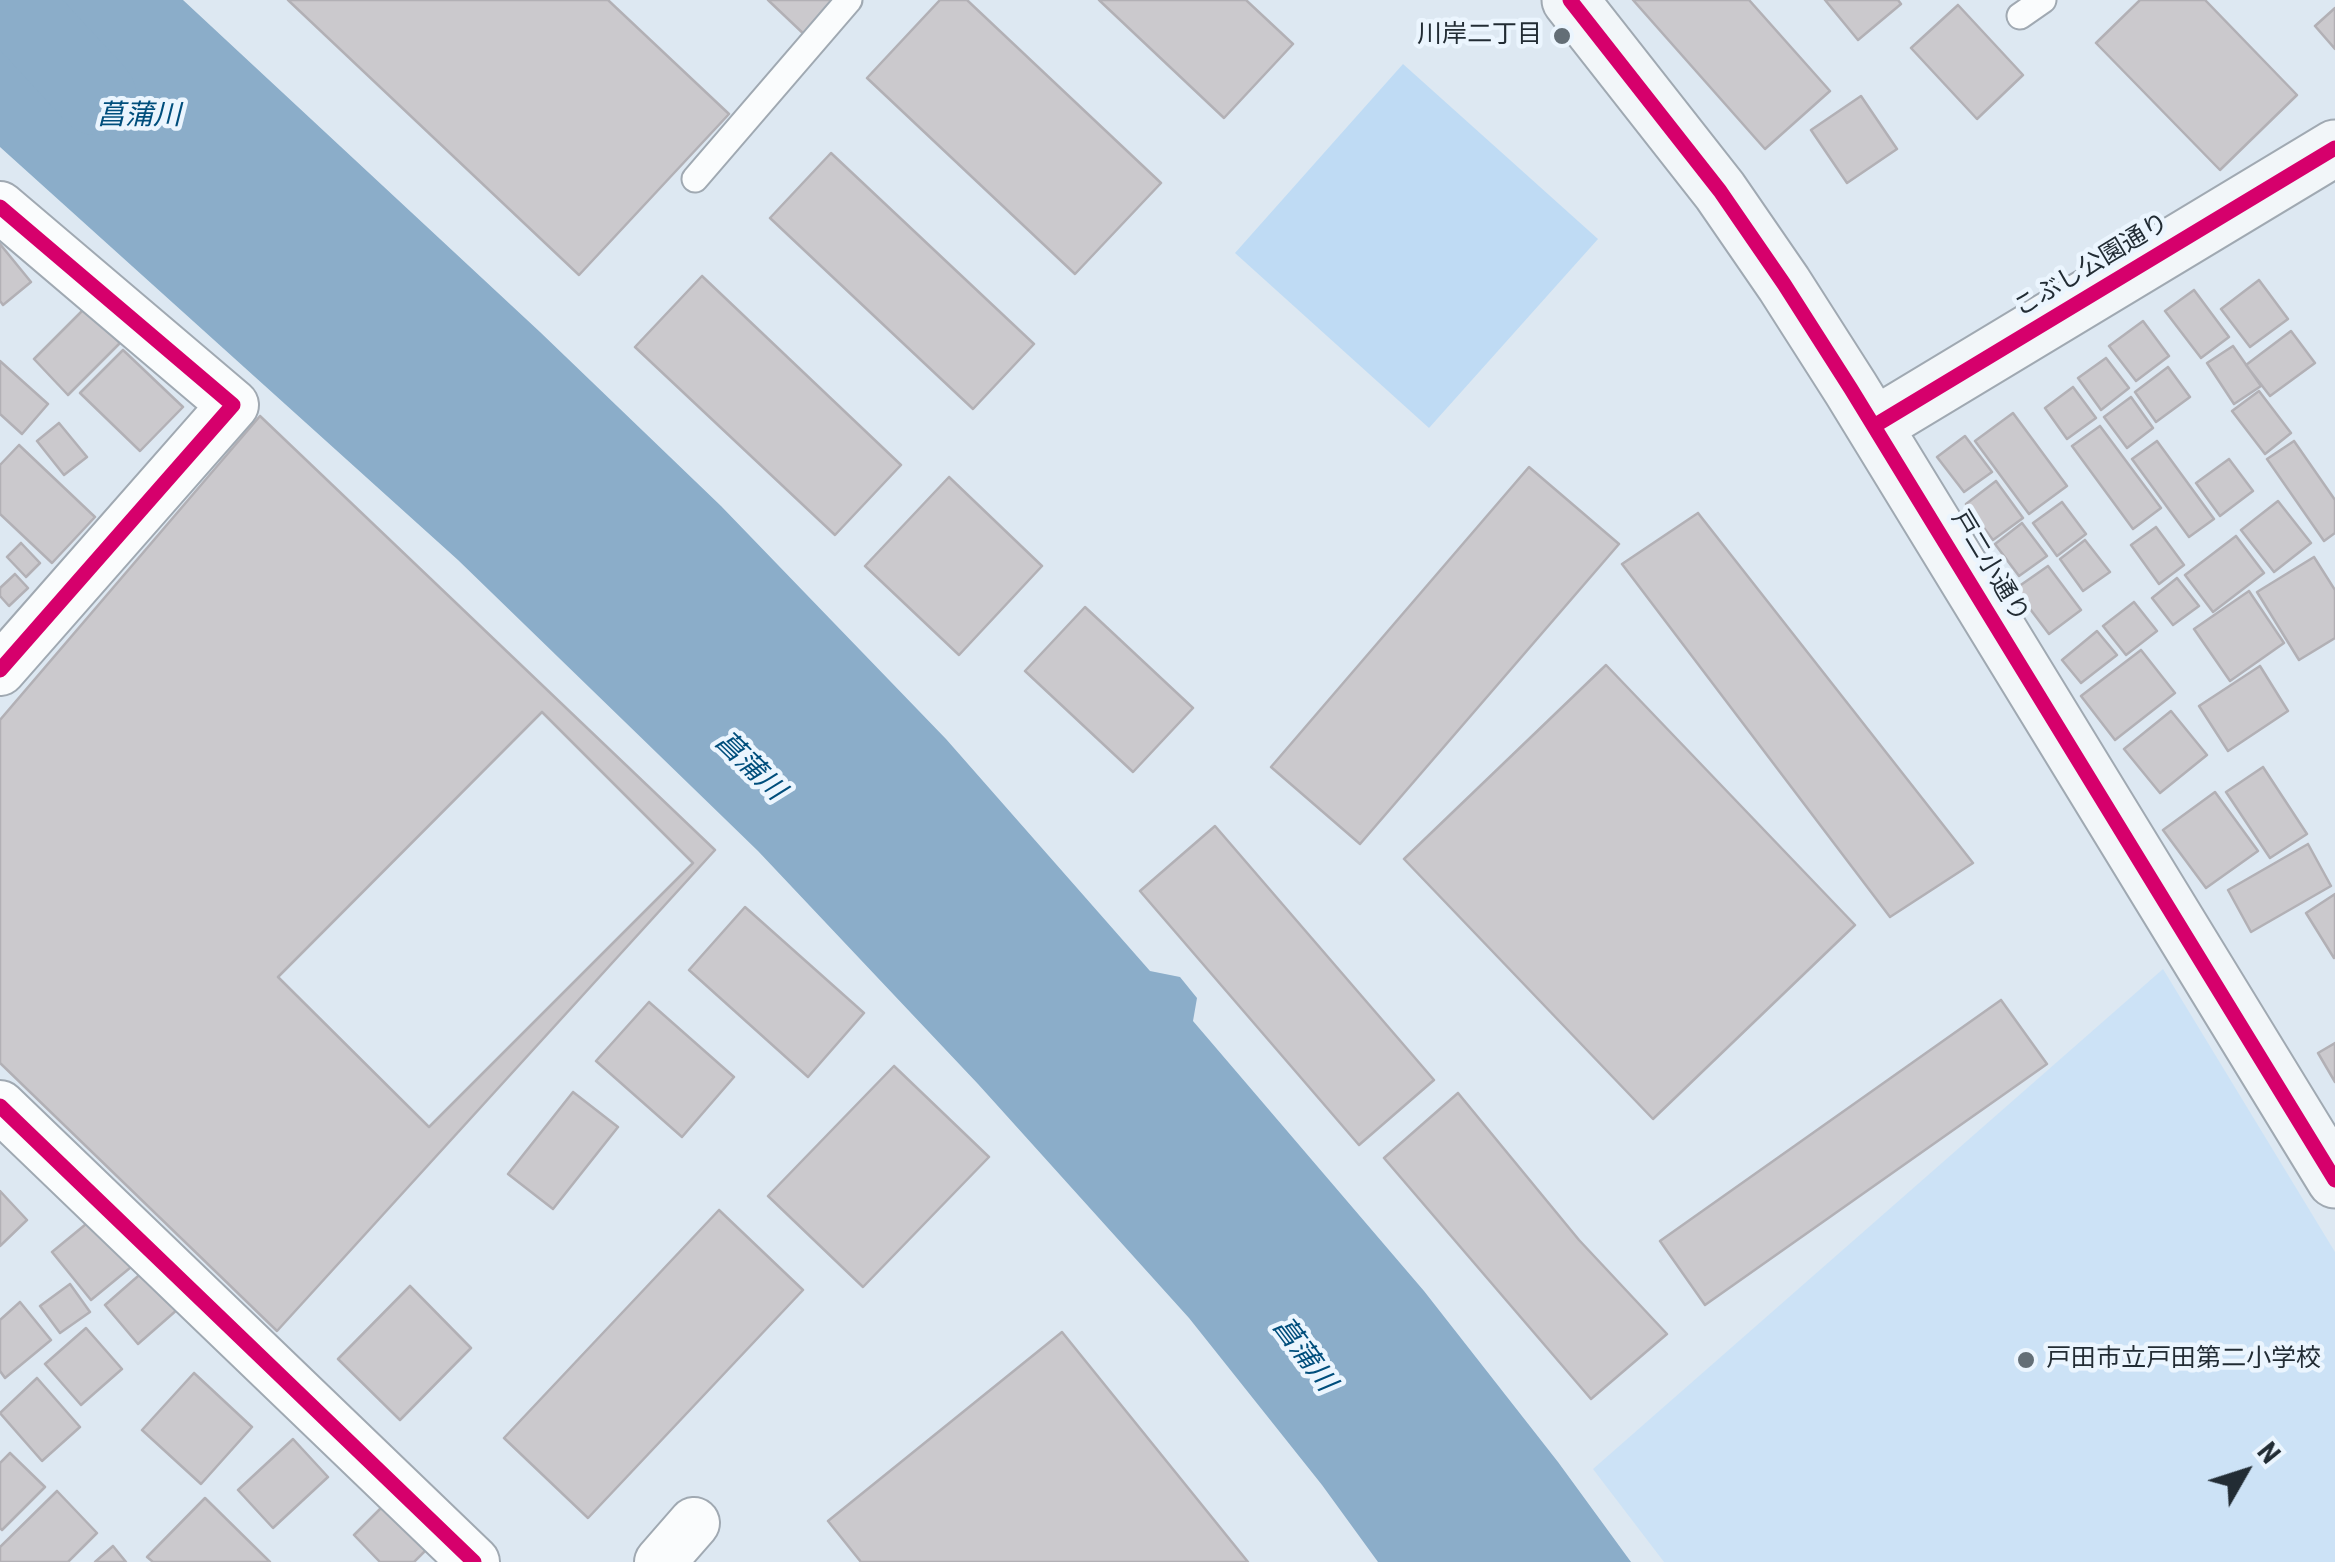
<!DOCTYPE html>
<html>
<head>
<meta charset="utf-8">
<style>
	body { margin:0 }
	#map { position:relative; width:2335px; height:1562px; overflow:hidden; background:#dde8f2; font-family:"Roboto Condensed",sans-serif }
	canvas { display:block }
	.north { position:absolute; left:2195px; top:1422px; width:100px; height:100px; -webkit-text-stroke:8px #ebf5fe; paint-order:stroke; rotate:51deg; font-size:28px; font-weight:700; line-height:40px; text-align:center; color:#222c34 }
	.north::after { content:''; display:block; margin:auto; width:35px; height:45px; background:#222c34; clip-path:polygon(50% 0,100% 100%,50% 72%,0 100%) }
</style>
</head>
<body>
<div id="map">
<canvas width="2335" height="1562"></canvas>
<div class="north">N</div>
</div>
<script>
const g = document.querySelector('canvas').getContext('2d');
g.lineJoin = 'round';
function paint(path, color) {
  g.fillStyle = color;
  g.fill(path, 'evenodd');
}
function shape(rows) {
  const path = new Path2D();
  for (const r of rows) {
    path.moveTo(r[0], r[1]);
    for (let i = 2; i < r.length; i += 2) path.lineTo(r[i], r[i + 1]);
  }
  return path;
}
function trace(path, color, width, dash) {
  g.strokeStyle = color;
  g.lineWidth = width;
  g.lineCap = dash ? 'butt' : 'round';
  g.setLineDash(dash || []);
  g.stroke(path);
}
function drawText(font, color, halo, rows, align = 'center') {
  g.font = font + ' "Roboto Condensed","Noto Sans JP",sans-serif';
  g.lineWidth = 9;
  g.setLineDash([]);
  g.textBaseline = 'middle';
  g.strokeStyle = halo;
  g.fillStyle = color;
  for (const [text, x, y, turn = 0] of rows) {
    g.save();
    g.translate(x, y);
    g.rotate((+turn || 0) * Math.PI / 180);
    g.textAlign = isNaN(turn) ? turn : align;
    if (halo) g.strokeText(text, 0, 0);
    g.fillText(text, 0, 0);
    g.restore();
  }
}
const built = shape([
	[2163,969,2335,1252,2335,1562,1664,1562,1593,1469]
]);
const green = shape([
	[1403,64,1598,239,1429,428,1235,253]
]);
const water = shape([
	[36,0,183,0,540,332,721,506,946,739,1150,971,1180,977,1197,998,1193,1021,1424,1291,1558,1462,1631,1562,1378,1562,1322,1485,1189,1318,978,1084,758,851,458,560,0,147,0,39]
]);
const river = shape([
	[2,0,22,15,96,95]
]);
const building = shape([
	[288,0,608,0,729,114,579,275,288,0],
	[768,0,842,0,807,37,768,0],
	[940,0,967,0,1161,183,1075,274,867,78,940,0],
	[1099,0,1246,0,1293,44,1224,118,1099,0],
	[1633,0,1749,0,1830,91,1765,149,1633,0],
	[1825,0,1898,0,1901,4,1858,40,1825,0],
	[2140,0,2205,0,2297,95,2220,170,2096,43,2140,0],
	[1958,5,2023,75,1977,119,1911,48,1958,5],
	[2335,8,2335,49,2315,26,2335,8],
	[1861,96,1897,149,1847,183,1811,130,1861,96],
	[831,153,1034,344,973,409,770,218,831,153],
	[0,244,31,282,3,305,0,301,0,244],
	[702,276,901,465,835,535,635,347,702,276],
	[2259,280,2288,319,2250,347,2221,309,2259,280],
	[2194,290,2229,337,2201,358,2165,311,2194,290],
	[85,308,120,343,68,395,34,359,85,308],
	[2143,321,2169,356,2136,381,2109,346,2143,321],
	[2291,331,2315,363,2270,396,2246,365,2291,331],
	[2233,346,2261,386,2234,404,2207,363,2233,346],
	[123,350,183,407,140,451,80,393,123,350],
	[2106,358,2129,388,2101,410,2078,378,2106,358],
	[0,361,48,404,22,434,0,414,0,361],
	[2168,367,2190,397,2156,422,2135,392,2168,367],
	[2073,387,2096,418,2067,439,2045,408,2073,387],
	[2259,391,2291,433,2265,454,2232,411,2259,391],
	[2131,397,2153,428,2127,448,2104,417,2131,397],
	[2013,413,2067,486,2029,514,1975,441,2013,413],
	[260,416,715,850,277,1331,0,1063,0,720,260,416],
	[59,423,87,457,64,475,37,441,59,423],
	[2100,426,2161,508,2133,529,2072,446,2100,426],
	[1965,436,1992,472,1964,492,1937,457,1965,436],
	[2157,441,2214,519,2189,537,2132,459,2157,441],
	[2294,441,2335,500,2335,533,2324,541,2267,459,2294,441],
	[19,445,95,517,52,563,0,514,0,465,19,445],
	[2229,459,2253,491,2220,516,2196,483,2229,459],
	[1529,467,1619,544,1360,844,1271,767,1529,467],
	[949,477,1042,566,959,655,865,566,949,477],
	[1996,481,2023,518,1993,540,1966,504,1996,481],
	[2278,501,2311,543,2274,572,2241,530,2278,501],
	[2062,502,2086,534,2057,556,2033,523,2062,502],
	[1698,513,1973,863,1890,917,1622,564,1698,513],
	[2022,523,2047,556,2019,576,1995,544,2022,523],
	[2156,527,2184,565,2159,584,2131,545,2156,527],
	[2236,536,2264,573,2213,612,2185,575,2236,536],
	[2085,540,2110,572,2083,591,2060,559,2085,540],
	[21,543,40,563,26,577,7,557,21,543],
	[2314,557,2335,590,2335,638,2299,660,2257,592,2314,557],
	[2048,566,2081,610,2049,634,2015,589,2048,566],
	[15,574,28,588,9,606,0,596,0,588,15,574],
	[2177,578,2199,606,2173,625,2152,598,2177,578],
	[2249,591,2284,643,2230,681,2194,629,2249,591],
	[2134,602,2157,631,2126,655,2103,626,2134,602],
	[1085,607,1193,708,1133,772,1025,671,1085,607],
	[2097,631,2117,655,2081,683,2062,660,2097,631],
	[2141,650,2175,693,2115,740,2081,696,2141,650],
	[1606,665,1855,925,1653,1119,1404,859,1606,665],
	[2260,666,2288,711,2228,751,2199,706,2260,666],
	[2171,711,2207,755,2160,793,2124,749,2171,711],
	[542,712,693,863,429,1127,278,977,542,712],
	[2263,767,2307,834,2270,858,2226,792,2263,767],
	[2215,792,2258,851,2206,888,2163,830,2215,792],
	[1215,826,1434,1080,1359,1145,1140,891,1215,826],
	[2308,844,2331,886,2251,932,2228,890,2308,844],
	[2335,894,2335,957,2334,958,2306,913,2335,894],
	[745,907,864,1013,808,1077,689,970,745,907],
	[2001,1000,2047,1064,1705,1305,1660,1241,2001,1000],
	[649,1002,734,1077,682,1137,596,1061,649,1002],
	[2335,1043,2335,1082,2318,1053,2335,1043],
	[894,1066,989,1157,863,1287,768,1196,894,1066],
	[573,1092,618,1127,553,1209,508,1174,573,1092],
	[1458,1093,1579,1240,1667,1334,1591,1399,1384,1158,1458,1093],
	[0,1191,27,1220,0,1246,0,1191],
	[719,1210,803,1290,588,1518,504,1438,719,1210],
	[97,1215,136,1263,91,1300,52,1252,97,1215],
	[145,1270,178,1309,138,1344,105,1305,145,1270],
	[70,1284,90,1312,60,1333,40,1306,70,1284],
	[410,1286,471,1348,400,1420,338,1359,410,1286],
	[20,1302,51,1340,5,1378,0,1371,0,1320,20,1302],
	[86,1328,122,1369,81,1405,45,1364,86,1328],
	[1062,1332,1248,1562,861,1562,828,1521,1062,1332],
	[194,1373,252,1427,201,1484,142,1430,194,1373],
	[37,1378,80,1427,42,1461,0,1413,37,1378],
	[293,1439,328,1477,273,1528,238,1490,293,1439],
	[10,1453,45,1487,2,1530,0,1528,0,1463,10,1453],
	[57,1491,97,1533,68,1562,0,1562,0,1547,57,1491],
	[205,1498,270,1562,153,1562,147,1557,205,1498],
	[384,1505,427,1549,414,1562,380,1562,354,1535,384,1505],
	[113,1546,126,1562,95,1562,113,1546]
]);
const lane = shape([
	[2020,16,2043,0],
	[695,179,849,0]
]);
const street = shape([
	[0,207,233,405,0,670],
	[0,1106,474,1562],
	[660,1562,694,1523]
]);
const secondary = shape([
	[1570,0,1720,191,1784,284,1851,389,2335,1180],
	[1874,426,2335,148]
]);
const cycleway = shape([
	[1570,0,1720,191,1784,284,1851,389,2335,1180],
	[0,207,233,405,0,670],
	[1874,426,2335,148],
	[0,1106,474,1562]
]);
const markers = [
	[1562,36,10,"#636e76"],
	[2026,1360,10,"#636e76"]
];
const poiNames = [
	["川岸二丁目",1542,36],
	["戸田市立戸田第二小学校",2046,1360,"left"]
];
const streetNames = [
	["こぶし公園通り",2092,266,-31],
	["戸二小通り",1989,567,59]
];
const waterNames = [
	["菖蒲川",139,117],
	["菖蒲川",749,767,44],
	["菖蒲川",1303,1355,53]
];
paint(built, '#cce2f6');
paint(green, '#bfdbf4');
paint(water, '#8badc9');
trace(river, '#8badc9', 80);
paint(building, '#cbc9cd');
trace(building, '#b2b0b5', 2.5);
trace(lane, '#a0a9b2', 29);
trace(street, '#a0a9b2', 54);
trace(secondary, '#a0a9b2', 59);
trace(lane, '#fafcfd', 25);
trace(street, '#fafcfd', 50);
trace(secondary, '#f2f6f9', 55);
trace(cycleway, '#d6006c', 15);
for (const [x, y, r, color] of markers) {
  const dot = new Path2D();
  dot.arc(x, y, r, 0, 2 * Math.PI);
  g.fillStyle = color;
  g.fill(dot);
  trace(dot, '#ebf5fe', 4);
}
drawText('25px', '#222c34', '#ebf5fe', poiNames, 'right');
drawText('25px', '#222c34', '#ebf5fe', streetNames);
drawText('italic 28px', '#004e7c', '#ebf5fe', waterNames);
</script>
</body>
</html>
